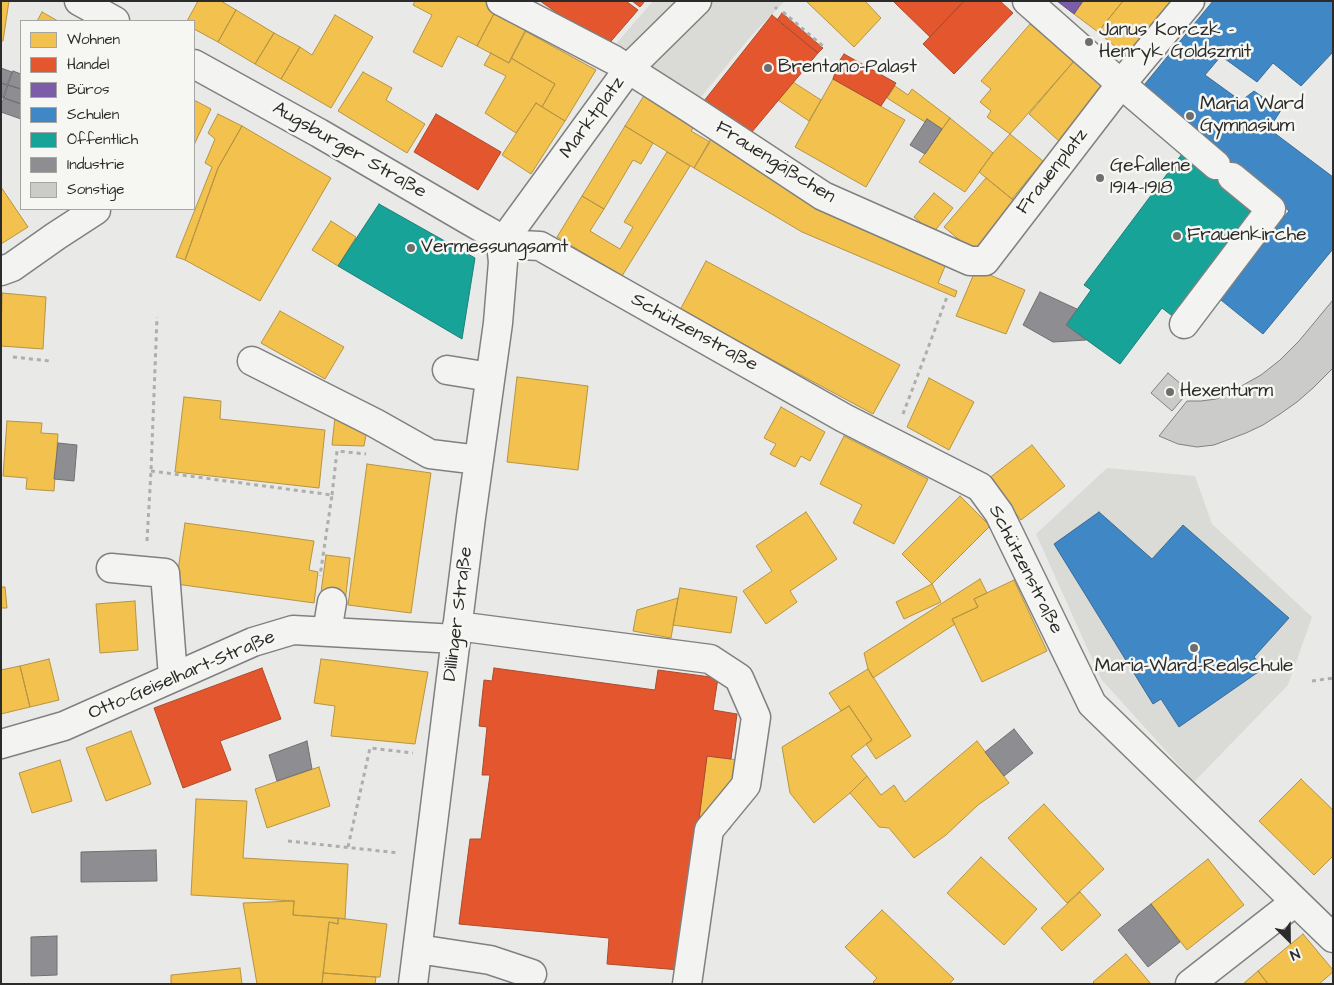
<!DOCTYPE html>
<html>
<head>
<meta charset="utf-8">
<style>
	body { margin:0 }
	#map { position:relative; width:1334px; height:985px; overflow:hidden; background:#e9e9e7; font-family:"Architects Daughter",sans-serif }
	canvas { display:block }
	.frame { position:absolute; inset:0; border:2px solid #2b2b2b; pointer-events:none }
	.legend { position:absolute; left:20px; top:20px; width:175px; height:190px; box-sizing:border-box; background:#f6f6f2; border:1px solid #a5a5a2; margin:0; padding:6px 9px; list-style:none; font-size:15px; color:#2b2b2b }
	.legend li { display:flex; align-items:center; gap:10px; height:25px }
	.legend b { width:25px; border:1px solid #a5a5a2 }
	.north { position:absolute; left:1264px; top:915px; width:50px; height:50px; -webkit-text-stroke:4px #f6f6f2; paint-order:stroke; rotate:157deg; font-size:14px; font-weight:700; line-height:20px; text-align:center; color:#2b2b2b }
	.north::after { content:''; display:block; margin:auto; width:18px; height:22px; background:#2b2b2b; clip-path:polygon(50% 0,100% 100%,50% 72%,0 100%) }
</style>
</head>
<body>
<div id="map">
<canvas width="1334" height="985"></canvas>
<div class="frame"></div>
<ul class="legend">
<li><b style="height:14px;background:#f2c14e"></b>Wohnen</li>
<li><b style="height:14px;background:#e4572e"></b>Handel</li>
<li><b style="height:14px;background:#7b5ea7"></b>Büros</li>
<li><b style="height:14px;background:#3f88c5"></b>Schulen</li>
<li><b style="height:14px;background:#17a398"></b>Öffentlich</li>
<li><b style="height:14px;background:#8d8d92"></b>Industrie</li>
<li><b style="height:14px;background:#cbcbca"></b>Sonstige</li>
</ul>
<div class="north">N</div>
</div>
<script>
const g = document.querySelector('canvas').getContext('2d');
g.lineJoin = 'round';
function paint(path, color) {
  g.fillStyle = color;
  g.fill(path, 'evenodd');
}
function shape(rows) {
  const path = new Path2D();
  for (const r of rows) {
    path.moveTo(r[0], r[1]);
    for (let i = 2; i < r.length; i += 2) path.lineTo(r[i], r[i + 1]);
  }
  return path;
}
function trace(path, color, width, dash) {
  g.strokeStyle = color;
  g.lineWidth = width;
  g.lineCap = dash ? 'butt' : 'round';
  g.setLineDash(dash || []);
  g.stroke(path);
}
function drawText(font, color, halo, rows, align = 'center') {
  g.font = font + ' "Architects Daughter",sans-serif';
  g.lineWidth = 5;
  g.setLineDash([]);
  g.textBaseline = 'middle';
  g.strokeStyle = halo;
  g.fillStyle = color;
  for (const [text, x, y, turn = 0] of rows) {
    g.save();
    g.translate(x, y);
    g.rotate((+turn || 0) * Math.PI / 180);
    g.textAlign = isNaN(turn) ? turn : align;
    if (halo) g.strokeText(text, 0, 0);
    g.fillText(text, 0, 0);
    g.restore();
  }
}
const built = shape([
	[653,1,785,1,752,35,691,109,608,53],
	[1107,468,1195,476,1212,524,1312,617,1288,685,1194,782,1101,679,1036,534]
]);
const homes = shape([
	[1,1,9,1,3,41,1,41,1,1],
	[198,1,221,1,236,10,218,42,194,29,194,21,187,21,198,1],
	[415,1,484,1,497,8,477,46,458,36,442,67,413,52,432,15,413,5,415,1],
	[806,1,865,1,881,18,854,47,806,1],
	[1083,1,1123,1,1098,32,1074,14,1083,1],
	[1123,1,1181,1,1131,60,1098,32,1123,1],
	[497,8,529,25,509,63,477,46,497,8],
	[236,10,274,33,255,64,218,42,236,10],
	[42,12,58,21,37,21,42,12],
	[335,15,373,37,331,108,281,79,300,47,312,55,335,15],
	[1030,24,1074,61,1010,134,987,117,991,111,980,102,991,89,981,81,1030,24],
	[525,31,596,70,565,121,542,107,555,84,511,58,525,31],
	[274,33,300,47,281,79,255,64,274,33],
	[491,53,509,63,511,58,555,84,542,107,536,103,516,133,485,113,506,76,484,65,491,53],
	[1074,61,1106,88,1059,141,1029,114,1074,61],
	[363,72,392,88,386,100,425,124,407,153,338,111,363,72],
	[833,79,905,120,866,187,795,147,833,79],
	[793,82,821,100,809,121,778,100,793,82],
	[650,86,697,123,691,131,710,142,694,168,625,126,650,86],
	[895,86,908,95,912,89,950,118,942,129,927,119,925,122,887,98,895,86],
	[194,100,211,109,194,145,194,100],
	[536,103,565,121,531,174,502,155,536,103],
	[218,114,242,126,218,168,185,260,176,257,212,167,205,163,215,139,208,133,218,114],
	[950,118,993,153,965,192,919,162,950,118],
	[242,126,331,178,260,301,185,260,218,168,242,126],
	[625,126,653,143,641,164,633,160,604,209,582,196,625,126],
	[1010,134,1043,161,1012,199,979,172,993,153,1010,134],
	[713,135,946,264,938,283,957,291,955,297,802,232,694,168,713,135],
	[667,152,690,166,622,276,557,237,582,196,604,209,590,231,620,249,633,227,624,222,667,152],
	[986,178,1018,204,975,253,944,227,986,178],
	[1,187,28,227,1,244,1,187],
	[934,193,953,208,933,233,914,217,934,193],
	[331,221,356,237,338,266,312,250,331,221],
	[706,261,900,365,873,414,680,310,706,261],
	[976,269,1025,290,1006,334,956,316,976,269],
	[2,293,46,297,43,349,1,346,2,293],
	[280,311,344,347,325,379,261,343,280,311],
	[517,377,588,386,578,470,507,462,517,377],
	[929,378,974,402,949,450,907,427,929,378],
	[184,397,221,401,220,419,325,430,319,488,175,472,184,397],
	[781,407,825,432,810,461,801,456,795,467,770,454,776,444,764,438,781,407],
	[335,417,367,430,364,446,332,445,335,417],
	[7,421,42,423,41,433,58,434,54,491,26,489,27,478,3,476,7,421],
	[844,436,928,479,894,544,853,523,862,505,820,484,844,436],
	[1032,445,1065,486,1021,520,988,479,1032,445],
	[367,464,431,473,411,613,348,605,367,464],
	[960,496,990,526,932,584,902,554,960,496],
	[806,512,837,559,790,591,797,602,766,624,743,591,772,571,756,546,806,512],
	[185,523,314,541,309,570,318,572,314,603,176,584,185,523],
	[326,555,350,558,345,603,320,600,326,555],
	[980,579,987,593,974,599,978,607,952,619,955,624,873,678,868,669,864,653,980,579],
	[1014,580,1047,651,982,682,952,619,978,607,974,599,1014,580],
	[932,584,941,602,904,619,896,602,932,584],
	[1,587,5,587,7,608,1,608,1,587],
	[680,588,737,597,731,633,673,625,680,588],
	[678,598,671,638,633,631,637,610,678,598],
	[135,601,138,650,100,653,96,604,135,601],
	[49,659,59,700,30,707,20,666,49,659],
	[321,659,428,672,415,744,331,736,335,706,314,703,321,659],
	[20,666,30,707,1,714,1,670,20,666],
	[868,669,911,736,876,759,866,744,872,740,849,706,841,711,829,693,868,669],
	[849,706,872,740,851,756,867,776,850,793,814,823,790,793,782,747,849,706],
	[131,731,151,784,106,801,86,748,131,731],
	[977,741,1009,783,978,805,946,835,914,858,889,828,879,827,850,793,867,776,881,795,894,785,905,802,977,741],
	[707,756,738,760,730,829,698,825,707,756],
	[60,760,72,801,32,813,19,773,60,760],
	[319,767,330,806,267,828,255,789,319,767],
	[1301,779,1333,810,1333,856,1314,875,1259,821,1301,779],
	[196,799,247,801,243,858,348,864,345,919,293,915,294,901,191,895,196,799],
	[1044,804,1104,869,1067,903,1008,838,1044,804],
	[981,857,1037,909,1004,945,947,893,981,857],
	[1208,859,1244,905,1187,950,1151,904,1208,859],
	[1080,892,1101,915,1062,951,1041,928,1080,892],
	[294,901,293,915,338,918,338,924,329,922,322,984,257,984,243,903,294,901],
	[882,910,954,979,949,984,875,984,873,982,877,978,845,947,882,910],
	[338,918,387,924,380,977,376,977,323,973,329,922,338,924,338,918],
	[1303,934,1333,970,1333,972,1319,984,1268,984,1258,971,1303,934],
	[1126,954,1151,984,1095,984,1093,982,1126,954],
	[240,968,242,984,171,984,171,975,240,968],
	[1258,971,1268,984,1243,984,1258,971],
	[323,973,376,977,375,984,322,984,323,973]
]);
const shops = shape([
	[540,1,626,1,638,10,606,47,540,1],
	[632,1,645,1,640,7,632,1],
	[893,1,964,1,930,37,893,1],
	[964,1,1000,1,1013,13,954,74,923,44,964,1],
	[782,13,823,48,818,53,777,20,782,13],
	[772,15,818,53,746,139,700,106,772,15],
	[844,54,896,83,881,106,833,79,838,63,844,54],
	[436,114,501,152,478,190,414,152,436,114],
	[262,668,281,719,220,741,231,770,183,788,154,708,262,668],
	[494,668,655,690,658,670,718,678,713,710,737,714,731,759,707,756,680,970,607,964,609,938,459,924,470,839,481,839,490,775,482,775,487,727,479,726,484,680,492,681,494,668]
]);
const offices = shape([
	[1057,1,1083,1,1074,14,1057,1]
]);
const schools = shape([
	[1213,1,1333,1,1333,52,1301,86,1273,63,1257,82,1221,56,1205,75,1241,101,1254,91,1281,110,1269,129,1333,177,1333,249,1263,334,1216,296,1289,211,1238,167,1225,186,1209,173,1140,90,1213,1],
	[1099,512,1152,559,1183,525,1289,618,1254,657,1264,668,1179,727,1161,699,1153,704,1054,544,1099,512]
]);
const public = shape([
	[1182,154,1255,207,1175,318,1162,308,1120,364,1066,325,1091,290,1084,285,1182,154],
	[379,204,475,258,462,339,338,266,379,204]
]);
const industry = shape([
	[1,68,12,72,7,85,1,83,1,68],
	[13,71,21,74,21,89,8,85,13,71],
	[1,83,7,85,3,98,1,98,1,83],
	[8,85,21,89,21,104,4,98,8,85],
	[4,98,21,104,21,119,1,112,1,104,4,98],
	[927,119,942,129,925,154,910,145,927,119],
	[1040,292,1077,309,1066,325,1086,340,1053,342,1023,325,1040,292],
	[58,443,77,445,74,481,54,479,58,443],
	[1014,729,1033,753,1004,776,985,752,1014,729],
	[307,741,312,769,277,781,269,755,307,741],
	[156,850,157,881,81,882,81,852,156,850],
	[1151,904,1180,942,1148,967,1118,930,1151,904],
	[57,936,57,975,31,976,31,937,57,936]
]);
const building = shape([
	[1333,300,1333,368,1313,388,1297,402,1280,414,1263,425,1246,433,1214,445,1197,447,1178,444,1159,436,1187,401,1201,401,1216,399,1229,393,1261,375,1280,360,1299,341,1333,300],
	[1168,373,1189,391,1172,411,1151,393,1168,373]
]);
const path = shape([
	[775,7,777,9],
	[783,12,824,47],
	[13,357,50,361],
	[903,414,925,356,948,294],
	[151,471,332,495,320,576],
	[332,495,337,451,366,454],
	[147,541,151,471,157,317],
	[1312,681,1333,678],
	[288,841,399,853],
	[348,847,370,748,413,753]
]);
const minor = shape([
	[79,1,115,21],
	[501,1,614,60,691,109,823,196,970,261,985,261,1121,84,1190,1],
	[1027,1,1121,84,1216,165],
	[194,64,319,133,470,221,491,233,501,244],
	[501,244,540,246,844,418,980,487,999,513,1092,704,1333,938],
	[501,244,630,67,697,1],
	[1,271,12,267,56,236,96,210,96,209],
	[1184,324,1271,209,1232,177],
	[252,361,375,423,430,454,479,460],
	[447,370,490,377],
	[111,568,165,573,173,677],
	[457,626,710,659,739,678,756,717,746,785,709,830,687,984],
	[327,632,332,602],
	[1,744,64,726,253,642,293,630,456,639],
	[418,949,490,960,532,974],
	[413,984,471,517,498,323,503,262,501,244],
	[1190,984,1295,902]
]);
const markers = [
	[1089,42,5,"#6e6e6d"],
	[768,68,5,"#6e6e6d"],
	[1190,116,5,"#6e6e6d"],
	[1100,178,5,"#6e6e6d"],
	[1177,236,5,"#6e6e6d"],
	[411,248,5,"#6e6e6d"],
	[1170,392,5,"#6e6e6d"],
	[1194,648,5,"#6e6e6d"]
];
const poiNames = [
	["Janus Korczk -",1099,31],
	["Henryk Goldszmit",1099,53],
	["Brentano-Palast",778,68],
	["Maria Ward",1200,105],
	["Gymnasium",1200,127],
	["Gefallene",1110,167],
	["1914-1918",1110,189],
	["Frauenkirche",1187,236],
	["Vermessungsamt",421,248],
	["Hexenturm",1180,392],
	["Maria-Ward-Realschule",1194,667,"center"]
];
const streetNames = [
	["Marktplatz",593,118,-54],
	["Augsburger Straße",349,151,30],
	["Frauengäßchen",775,163,32],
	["Frauenplatz",1053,172,-52],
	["Schützenstraße",694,333,29],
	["Schützenstraße",1025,570,63],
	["Dillinger Straße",459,614,-83],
	["Otto-Geiselhart-Straße",182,676,-23]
];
paint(built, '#dadad7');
paint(homes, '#f2c14e');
trace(homes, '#b69444', 1);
paint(shops, '#e4572e');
trace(shops, '#ac4a2d', 1);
paint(offices, '#7b5ea7');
trace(offices, '#634f82', 1);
paint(schools, '#3f88c5');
trace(schools, '#396c97', 1);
paint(public, '#17a398');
trace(public, '#1d7f77', 1);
paint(industry, '#8d8d92');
trace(industry, '#707073', 1);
paint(building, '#cbcbca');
trace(building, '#808080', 1);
trace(minor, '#808080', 31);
trace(path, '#aeaead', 3, [4, 4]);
trace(minor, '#f3f3f1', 28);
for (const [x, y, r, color] of markers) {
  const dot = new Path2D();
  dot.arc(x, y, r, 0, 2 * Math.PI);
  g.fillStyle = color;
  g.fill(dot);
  trace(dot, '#f6f6f2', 2);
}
drawText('19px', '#2b2b2b', '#f6f6f2', poiNames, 'left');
drawText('19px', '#2b2b2b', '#f6f6f2', streetNames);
</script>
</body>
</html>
